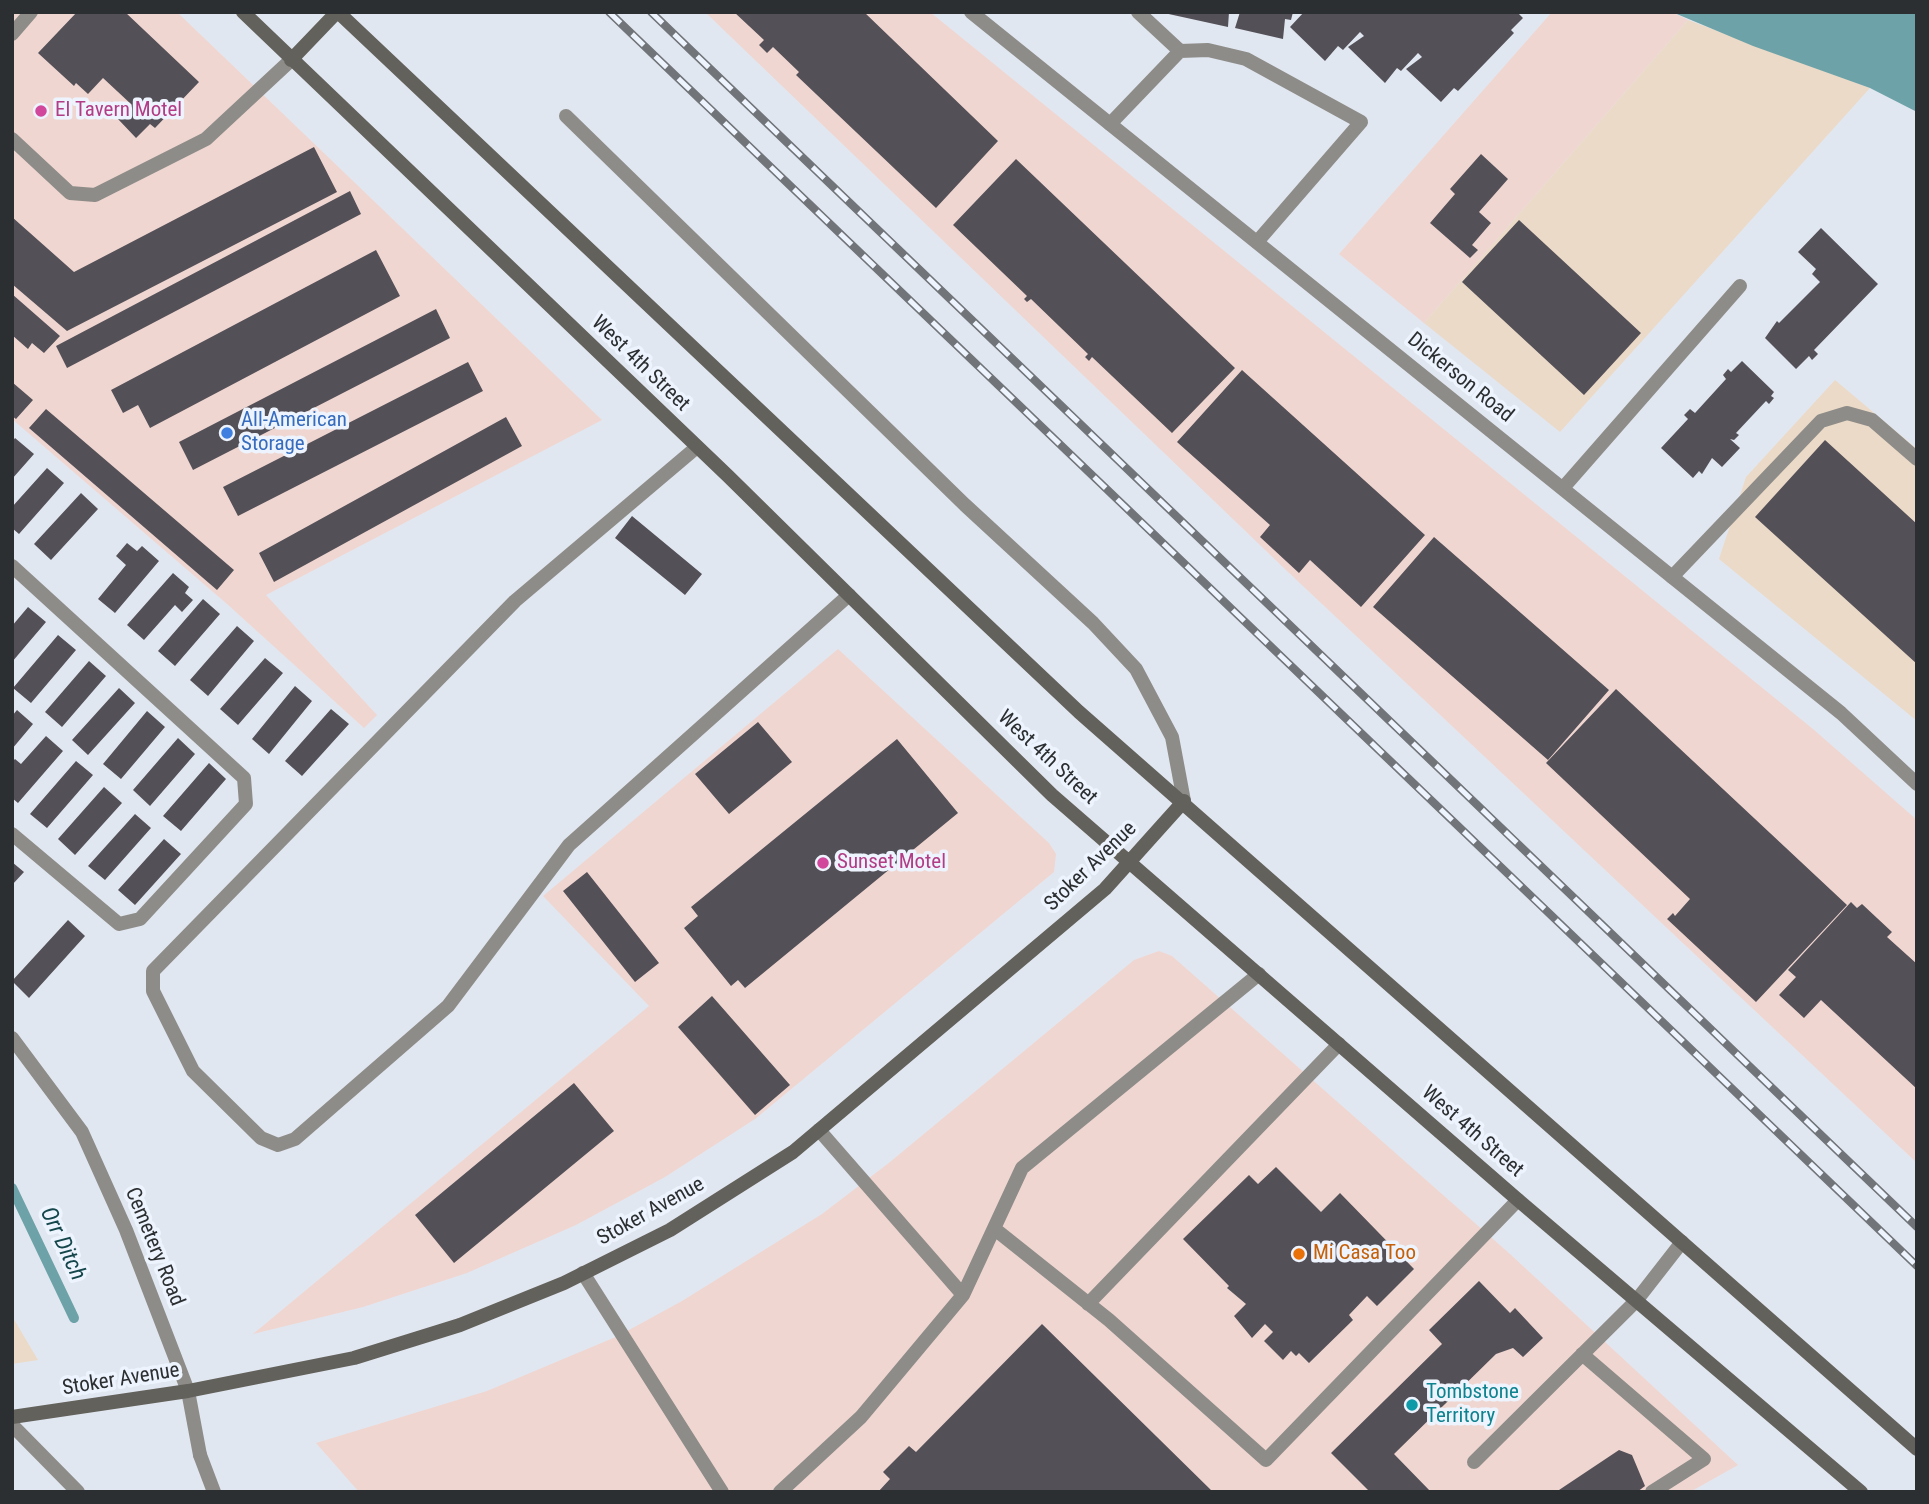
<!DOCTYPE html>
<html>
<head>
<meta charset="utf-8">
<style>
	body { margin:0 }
	#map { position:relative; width:1929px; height:1504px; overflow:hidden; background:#e1e7f0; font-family:"Roboto Condensed",sans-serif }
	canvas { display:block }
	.frame { position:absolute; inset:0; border:14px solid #2c2f32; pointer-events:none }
</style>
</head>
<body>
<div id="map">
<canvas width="1929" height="1504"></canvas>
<div class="frame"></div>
</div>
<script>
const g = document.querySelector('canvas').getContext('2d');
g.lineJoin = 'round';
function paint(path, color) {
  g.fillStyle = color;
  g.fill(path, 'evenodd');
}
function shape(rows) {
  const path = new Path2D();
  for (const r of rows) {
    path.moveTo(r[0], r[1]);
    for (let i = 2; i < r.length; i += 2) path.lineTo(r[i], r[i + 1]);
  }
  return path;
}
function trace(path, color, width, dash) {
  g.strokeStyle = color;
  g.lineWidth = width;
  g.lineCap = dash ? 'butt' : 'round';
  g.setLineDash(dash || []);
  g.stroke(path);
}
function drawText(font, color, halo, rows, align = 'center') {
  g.font = font + ' "Roboto Condensed",sans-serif';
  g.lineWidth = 7;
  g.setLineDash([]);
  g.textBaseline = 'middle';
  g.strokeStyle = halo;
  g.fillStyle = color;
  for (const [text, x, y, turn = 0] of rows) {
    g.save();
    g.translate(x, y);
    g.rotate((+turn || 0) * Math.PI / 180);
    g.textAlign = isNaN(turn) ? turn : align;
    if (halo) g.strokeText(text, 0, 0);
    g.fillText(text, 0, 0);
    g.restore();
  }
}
const commercial = shape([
	[12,12,177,12,602,420,266,595,377,715,364,728,227,604,12,419],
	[705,12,930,12,1813,729,1917,820,1917,1163,1287,571],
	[1552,12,1672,12,1688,20,1424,323,1339,254],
	[838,649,1049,843,1056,854,1054,872,755,1119,665,1177,576,1225,467,1273,363,1307,253,1334,649,1006,543,896],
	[1159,951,1172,956,1510,1254,1738,1465,1690,1492,359,1492,316,1443,487,1391,618,1336,682,1301,822,1214,890,1162,1134,960]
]);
const industrial = shape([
	[1688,20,1870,88,1560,432,1424,323],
	[1835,380,1917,449,1917,721,1719,559,1746,477],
	[12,1316,38,1360,12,1364]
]);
const water = shape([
	[1672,12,1917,12,1917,112,1870,88,1753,46]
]);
const stream = shape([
	[12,1188,74,1318]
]);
const building = shape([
	[77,12,125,12,199,82,155,128,150,124,136,138,118,119,132,105,103,78,88,94,76,83,74,86,38,53],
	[734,12,864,12,998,141,936,208,796,75,799,72,773,47,767,53,759,45,764,40],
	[1229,12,1228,27,1164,13,1164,12],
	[1240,12,1293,12,1291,20,1285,19,1283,39,1235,28],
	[1304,12,1517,12,1523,18,1511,30,1514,33,1458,91,1454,88,1441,102,1406,69,1422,57,1418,53,1401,71,1397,68,1385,83,1348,47,1364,36,1360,32,1343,50,1338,46,1325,61,1290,27],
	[314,147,337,192,67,331,12,284,12,217,74,272],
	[1481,154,1508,179,1479,212,1491,223,1472,245,1478,250,1470,258,1430,223,1455,194,1450,189],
	[1016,159,1235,368,1172,433,1092,357,1089,361,1085,357,1088,354,1031,299,1027,302,1024,299,1027,296,953,225],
	[350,191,361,214,67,368,56,346],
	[1519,220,1641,333,1584,395,1462,282],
	[1821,228,1878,284,1814,350,1818,354,1812,360,1809,356,1796,369,1765,338,1777,321,1779,323,1820,282,1812,274,1816,269,1798,252],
	[376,250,400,296,150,428,138,405,123,413,111,390],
	[12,294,60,336,44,353,32,343,28,349,12,335],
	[436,309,450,338,193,470,179,442],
	[1742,361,1774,392,1771,396,1774,398,1769,404,1766,401,1736,433,1739,435,1734,440,1730,439,1740,448,1722,467,1712,458,1702,474,1699,471,1693,478,1661,448,1688,419,1684,415,1690,409,1695,413,1726,379,1723,375,1728,369,1731,372],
	[468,362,483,391,238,516,223,487],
	[1242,370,1425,535,1361,607,1310,560,1299,573,1260,537,1270,525,1177,442],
	[12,382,33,400,16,419,12,416],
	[46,409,234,570,217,590,29,428],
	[506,417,522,446,274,582,259,553],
	[15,438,34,454,12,479,12,442],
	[1825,440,1917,524,1917,664,1755,517],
	[47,468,64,483,19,534,12,528,12,507],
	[81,493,98,509,51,560,34,544],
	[632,516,702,574,685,595,615,538],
	[1434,537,1609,690,1548,760,1373,607],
	[127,543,137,551,142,546,159,561,115,613,98,599,126,565,116,556],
	[173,573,189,587,185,593,193,600,182,612,175,605,144,640,127,625],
	[203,599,220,614,175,666,158,651],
	[28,607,46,622,12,662,12,626],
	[237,626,254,641,208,696,190,680],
	[58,635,76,650,31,703,13,688],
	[265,658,283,673,238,725,220,709],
	[89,661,106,676,62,727,45,712],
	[295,686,312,701,269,754,252,739],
	[119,688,135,703,88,755,72,740],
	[1616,689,1847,905,1756,1002,1667,919,1673,913,1675,916,1690,899,1546,763],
	[331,709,349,724,302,776,285,761],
	[17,710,33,724,12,749,12,716],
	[147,711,165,727,121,779,103,764],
	[758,722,792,762,729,814,695,774],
	[46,736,63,751,18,803,12,798,12,762,15,759,21,764],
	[178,738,195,754,150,806,133,790],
	[897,739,958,813,745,988,738,980,731,986,684,928,698,916,691,907],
	[76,761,93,775,47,828,30,814],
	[209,763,226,779,181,831,163,816],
	[104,787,122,803,75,855,58,839],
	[135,814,151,828,105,880,88,866],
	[164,839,181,854,135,905,118,890],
	[12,862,24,872,12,885],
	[587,872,659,963,635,982,563,891],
	[1851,902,1857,908,1862,904,1892,932,1887,937,1917,964,1917,1089,1821,1000,1804,1018,1779,995,1796,977,1788,970],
	[68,920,85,936,29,998,12,981],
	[712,996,790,1085,755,1115,678,1027],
	[574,1083,614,1131,454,1263,415,1215],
	[1276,1167,1321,1212,1340,1193,1414,1269,1377,1306,1367,1296,1349,1315,1353,1320,1309,1363,1299,1353,1296,1356,1291,1351,1283,1360,1264,1341,1273,1332,1265,1324,1252,1338,1234,1316,1246,1304,1227,1288,1229,1286,1183,1239,1249,1175,1258,1184],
	[1479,1281,1510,1313,1515,1308,1543,1338,1523,1357,1513,1348,1496,1354,1394,1454,1431,1492,1370,1492,1331,1453,1442,1344,1429,1330],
	[1042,1324,1213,1492,878,1492,890,1479,883,1472,909,1446,916,1452],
	[1619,1450,1632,1455,1645,1486,1637,1492,1556,1492]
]);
const lane = shape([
	[1138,12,1180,51],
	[12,34,31,12],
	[1110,124,1180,51,1208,50,1246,59,1361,122,1257,242],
	[12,139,70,193,95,195,206,139,291,60],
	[697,447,515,601,153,971,153,991,193,1071,261,1138,278,1145,295,1139,448,1006,569,845,849,595],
	[1563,488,1740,286],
	[12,566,244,778,246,804,140,919,119,924,12,834],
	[1672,577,1821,421,1847,413,1872,420,1917,459],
	[819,1130,963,1295],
	[996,1230,1109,1320,1266,1460,1518,1200],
	[583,1273,722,1492],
	[1088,1304,1339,1044],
	[1582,1354,1704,1459,1652,1492],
	[12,1425,78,1492],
	[200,1455,214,1492],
	[1474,1462,1636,1301,1682,1242],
	[780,1492,861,1417,963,1295,1022,1168,1259,974]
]);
const street = shape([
	[971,12,1841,713,1917,784],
	[566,116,965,505,1093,623,1136,669,1172,737,1184,801],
	[12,1038,82,1132,126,1230,188,1391,200,1455]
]);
const secondary = shape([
	[243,12,728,476,1052,795,1518,1200,1861,1492],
	[338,12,1079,712,1917,1449],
	[291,60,337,12],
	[12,1417,188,1391,354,1358,460,1325,564,1283,670,1230,793,1152,1105,889,1184,801]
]);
const rail = shape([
	[609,12,1917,1266],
	[651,12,1917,1227]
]);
const markers = [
	[41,111,7,"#d1479c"],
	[227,433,7,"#3f7fe0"],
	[823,863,7,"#d1479c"],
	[1299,1254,7,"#e8710a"],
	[1412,1405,7,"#0f9aa8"]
];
const hotelNames = [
	["El Tavern Motel",55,111],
	["Sunset Motel",837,863]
];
const streetNames = [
	["West 4th Street",640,364,44],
	["Dickerson Road",1460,378,39],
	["West 4th Street",1047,758,43],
	["Stoker Avenue",1091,867,-44],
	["West 4th Street",1472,1132,41],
	["Stoker Avenue",651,1212,-29],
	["Cemetery Road",154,1247,68],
	["Stoker Avenue",121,1380,-9]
];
const shopNames = [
	["All-American",241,421],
	["Storage",241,445]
];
const foodNames = [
	["Mi Casa Too",1313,1254]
];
const cultureNames = [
	["Tombstone",1426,1393],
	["Territory",1426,1417]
];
const waterNames = [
	["Orr Ditch",62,1244,65]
];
paint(commercial, '#f0d6d1');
paint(industrial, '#ebdac8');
paint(water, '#6da3a8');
trace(stream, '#6da3a8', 10);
paint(building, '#545058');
trace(lane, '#8d8c88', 14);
trace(street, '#8d8c88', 14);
trace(secondary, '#63615b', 14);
trace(rail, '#71757a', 8);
trace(rail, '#eef4fd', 5, [16]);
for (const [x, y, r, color] of markers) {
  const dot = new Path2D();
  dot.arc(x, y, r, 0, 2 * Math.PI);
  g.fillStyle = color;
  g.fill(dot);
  trace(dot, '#eef4fd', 2.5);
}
drawText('21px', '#b23c85', '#eef4fd', hotelNames, 'left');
drawText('21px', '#2c2f32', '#eef4fd', streetNames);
drawText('21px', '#366cbe', '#eef4fd', shopNames, 'left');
drawText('21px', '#c56008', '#eef4fd', foodNames, 'left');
drawText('21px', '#0d838f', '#eef4fd', cultureNames, 'left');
drawText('italic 23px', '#14464b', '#eef4fd', waterNames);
</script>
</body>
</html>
